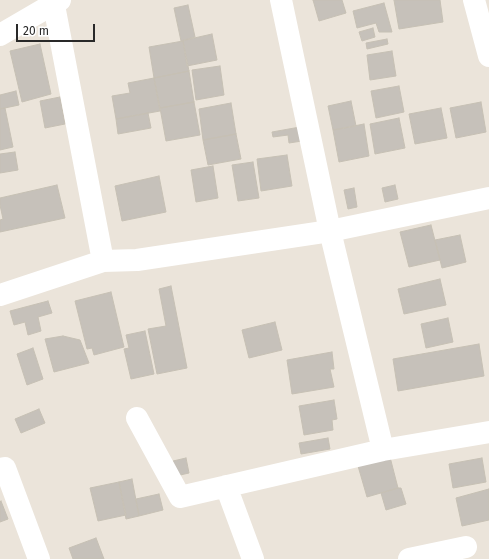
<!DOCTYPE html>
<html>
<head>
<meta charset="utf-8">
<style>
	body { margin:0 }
	#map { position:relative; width:489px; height:559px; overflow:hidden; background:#ebe4da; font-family:"Fira Sans",sans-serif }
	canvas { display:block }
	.scale { position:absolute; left:16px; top:24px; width:79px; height:18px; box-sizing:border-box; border:2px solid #292929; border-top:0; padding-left:5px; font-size:12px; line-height:14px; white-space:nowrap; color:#292929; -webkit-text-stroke:3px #fff; paint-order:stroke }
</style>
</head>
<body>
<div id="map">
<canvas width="489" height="559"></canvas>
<div class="scale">20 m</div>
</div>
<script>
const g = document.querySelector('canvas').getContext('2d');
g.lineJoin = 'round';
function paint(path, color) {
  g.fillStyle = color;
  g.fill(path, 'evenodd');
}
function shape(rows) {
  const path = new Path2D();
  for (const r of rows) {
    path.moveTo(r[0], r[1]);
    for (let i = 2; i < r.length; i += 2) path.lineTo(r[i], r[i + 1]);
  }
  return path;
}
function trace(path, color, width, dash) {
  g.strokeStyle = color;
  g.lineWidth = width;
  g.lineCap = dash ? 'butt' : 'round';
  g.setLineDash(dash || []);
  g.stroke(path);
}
const building = shape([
	[313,0,342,0,346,13,319,21,313,0],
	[394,0,440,0,443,22,399,29,394,0],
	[384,3,392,32,379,32,376,23,357,28,353,11,384,3],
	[188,5,195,37,181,41,174,8,188,5],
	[373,28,375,37,362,41,359,32,373,28],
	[212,34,217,60,187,66,183,41,181,41,212,34],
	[387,39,388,44,367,49,366,43,387,39],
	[183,41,189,71,154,78,149,47,183,41],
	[40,44,51,94,22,102,10,51,40,44],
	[392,51,396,76,370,80,367,55,392,51],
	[220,66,224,95,196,100,192,70,220,66],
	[189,71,194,102,160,108,154,78,189,71],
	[154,78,160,111,116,119,112,96,130,93,128,83,154,78],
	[399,86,404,112,376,118,371,91,399,86],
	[16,91,19,105,0,109,0,95,16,91],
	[60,97,65,124,45,128,40,101,60,97],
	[351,101,356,126,333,130,328,106,351,101],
	[194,102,200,135,166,141,160,108,194,102],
	[481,102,486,132,456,138,450,108,481,102],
	[231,103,236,134,203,140,199,109,231,103],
	[5,108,13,147,0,150,0,109,5,108],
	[441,108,447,138,415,144,409,114,441,108],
	[148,113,151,128,118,134,116,119,148,113],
	[399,118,405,148,375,154,370,124,399,118],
	[364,124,369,156,339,162,333,130,364,124],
	[300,127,302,141,289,143,288,135,273,137,272,132,300,127],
	[236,134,241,159,208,165,203,140,236,134],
	[15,152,18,170,0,173,0,154,15,152],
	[287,155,292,186,261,191,257,159,287,155],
	[253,162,259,198,238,201,232,165,253,162],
	[213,166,218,198,196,202,191,170,213,166],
	[159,176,166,212,122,221,115,186,159,176],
	[57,185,65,218,0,232,0,220,3,219,0,205,0,198,57,185],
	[395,185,398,199,385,202,382,188,395,185],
	[354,188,357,207,348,209,344,190,354,188],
	[431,225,440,260,409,267,400,232,431,225],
	[460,235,466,262,442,268,435,240,460,235],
	[440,279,446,305,404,314,398,289,440,279],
	[171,286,187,368,157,374,148,329,166,326,159,289,171,286],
	[111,292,124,347,94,355,92,348,87,349,75,301,111,292],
	[48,301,52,313,38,317,41,331,28,335,25,322,14,325,10,311,48,301],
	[448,318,453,342,426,348,421,324,448,318],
	[275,322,282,350,249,358,242,330,275,322],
	[145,331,154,374,131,379,124,349,129,348,126,335,145,331],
	[63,336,80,340,89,363,54,372,45,339,63,336],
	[479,344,484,376,398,391,393,359,479,344],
	[33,348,43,379,27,385,17,354,33,348],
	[332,352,334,369,330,369,334,387,292,394,287,360,332,352],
	[334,400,337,419,332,420,333,430,304,435,299,406,334,400],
	[39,409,45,423,21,433,15,419,39,409],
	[328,438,330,449,301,454,299,443,328,438],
	[390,457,398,488,367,497,358,466,390,457],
	[186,458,189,473,176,476,173,461,186,458],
	[482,458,486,482,453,488,449,464,482,458],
	[132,479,139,516,126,519,119,482,132,479],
	[119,482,126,515,98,521,90,488,119,482],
	[398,488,401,488,406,504,386,510,381,493,398,488],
	[489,489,489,520,462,526,456,498,489,489],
	[159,494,163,510,139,516,136,499,159,494],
	[1,501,8,519,0,522,0,502,1,501],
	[96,538,104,559,73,559,69,548,96,538]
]);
const minor = shape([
	[53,0,103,261],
	[281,0,330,231,383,450],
	[474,0,489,56],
	[0,35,60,0],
	[0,295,103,261,137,260,330,231,489,198],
	[137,418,180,497,383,450,489,432],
	[0,469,5,468,39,559],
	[226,486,253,559],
	[409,559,466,547]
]);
paint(building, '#c6c1ba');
trace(building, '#c6c0b4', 1);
trace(minor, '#fff', 22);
</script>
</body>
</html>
